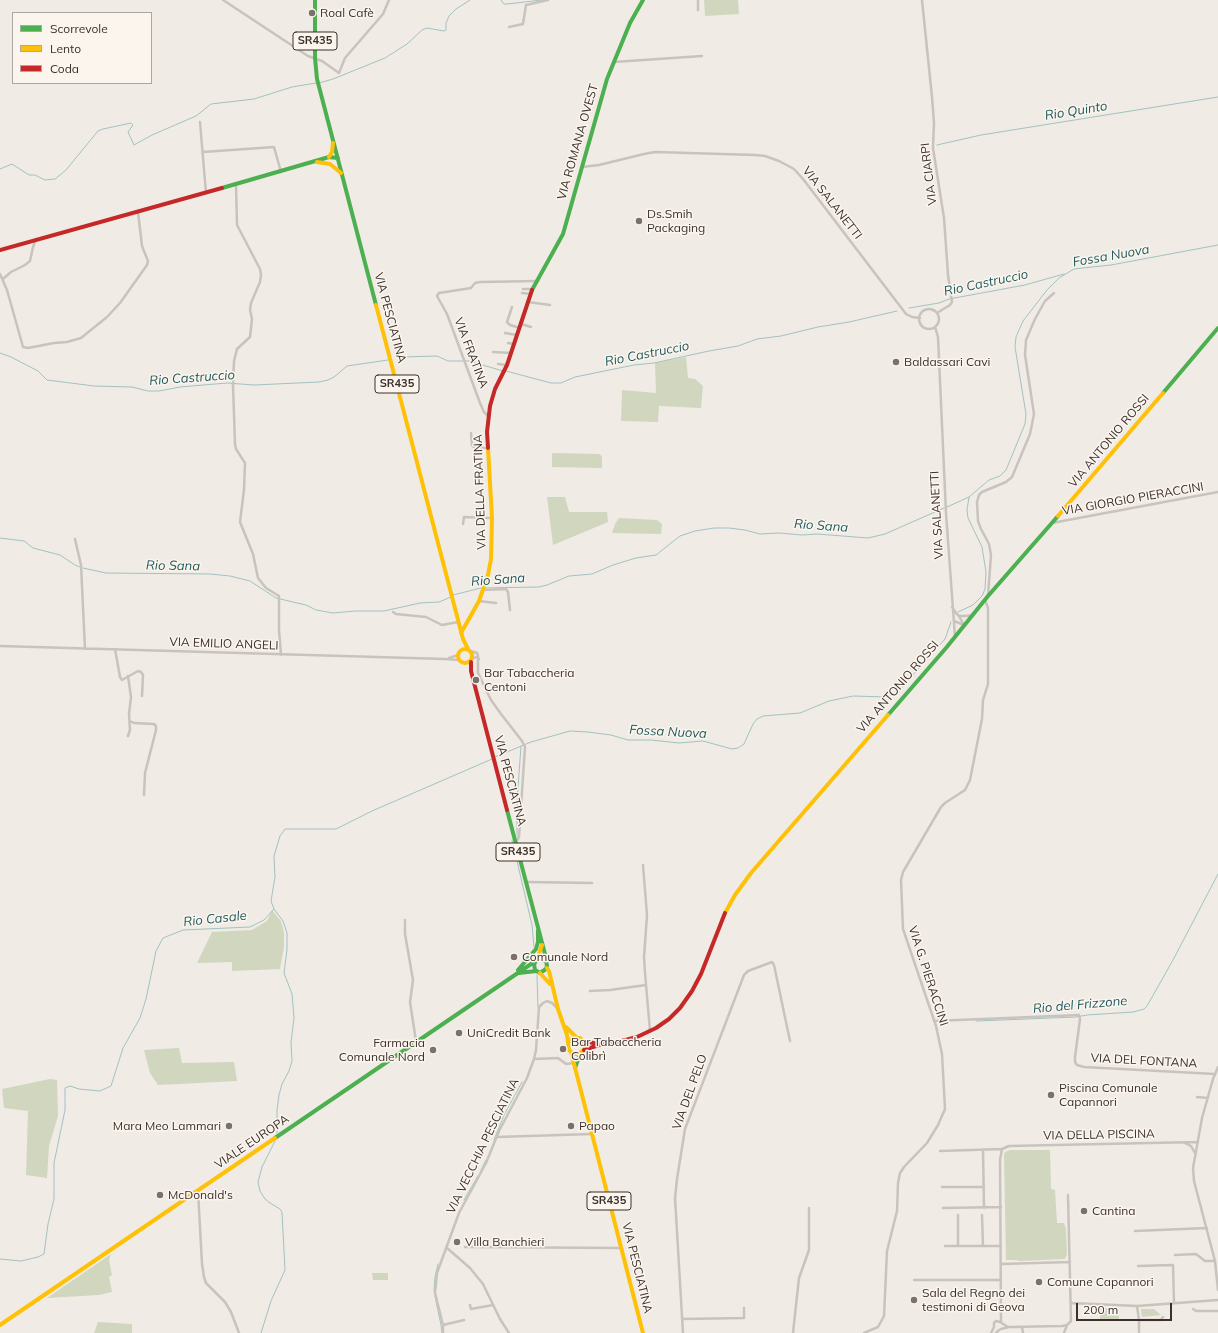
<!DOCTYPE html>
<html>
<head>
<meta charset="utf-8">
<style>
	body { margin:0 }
	#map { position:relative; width:1218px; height:1333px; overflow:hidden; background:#f0ebe5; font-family:Mulish,sans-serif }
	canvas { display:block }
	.legend { position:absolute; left:12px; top:12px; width:140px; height:72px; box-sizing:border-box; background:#fbf5ee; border:1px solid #aea6a0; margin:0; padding:5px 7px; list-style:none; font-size:12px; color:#3b302b }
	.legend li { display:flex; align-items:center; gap:8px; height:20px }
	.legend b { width:20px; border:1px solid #aea6a0 }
	.scale { position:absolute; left:1076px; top:1303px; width:96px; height:18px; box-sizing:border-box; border:2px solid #3b302b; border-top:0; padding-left:5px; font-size:12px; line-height:14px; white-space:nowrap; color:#3b302b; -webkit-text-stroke:3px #fbf5ee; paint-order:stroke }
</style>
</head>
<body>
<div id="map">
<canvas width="1218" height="1333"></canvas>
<ul class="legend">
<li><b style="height:5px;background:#4caf50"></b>Scorrevole</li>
<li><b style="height:5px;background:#ffc107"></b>Lento</li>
<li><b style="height:5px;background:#c62828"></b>Coda</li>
</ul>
<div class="scale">200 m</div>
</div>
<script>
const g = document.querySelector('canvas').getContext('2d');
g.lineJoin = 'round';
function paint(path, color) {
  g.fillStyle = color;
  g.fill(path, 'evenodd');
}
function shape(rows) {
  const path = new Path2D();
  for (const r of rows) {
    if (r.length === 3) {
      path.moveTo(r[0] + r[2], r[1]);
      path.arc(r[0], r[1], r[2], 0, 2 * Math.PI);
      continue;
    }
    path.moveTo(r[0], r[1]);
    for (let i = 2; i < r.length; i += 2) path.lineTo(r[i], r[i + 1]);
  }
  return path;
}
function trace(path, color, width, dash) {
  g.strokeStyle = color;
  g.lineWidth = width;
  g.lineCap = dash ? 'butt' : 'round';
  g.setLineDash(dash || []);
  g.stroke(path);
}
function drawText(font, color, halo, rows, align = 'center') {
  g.font = font + ' Mulish,sans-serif';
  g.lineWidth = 3;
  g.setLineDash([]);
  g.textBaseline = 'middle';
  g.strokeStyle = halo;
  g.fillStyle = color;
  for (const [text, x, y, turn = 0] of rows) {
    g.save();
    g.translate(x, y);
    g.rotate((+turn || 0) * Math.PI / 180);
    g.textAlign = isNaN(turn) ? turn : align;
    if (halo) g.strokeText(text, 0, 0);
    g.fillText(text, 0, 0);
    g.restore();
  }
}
const green = shape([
	[704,0,738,0,739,14,705,16],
	[686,357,688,378,695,379,703,386,701,408,659,406,658,422,621,421,622,390,656,393,655,363],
	[552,453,599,454,602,456,602,468,552,467],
	[547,497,565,497,569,512,607,512,608,522,553,545],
	[619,518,657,520,662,524,661,534,612,533,615,524],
	[272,910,281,921,284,933,284,947,280,969,232,971,232,962,197,963,212,932,252,930,267,921],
	[179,1048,182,1063,234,1062,237,1081,158,1085,150,1073,144,1050],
	[50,1079,57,1080,58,1116,49,1146,47,1178,26,1175,28,1111,4,1108,2,1089],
	[1010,1150,1050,1150,1051,1189,1055,1190,1057,1223,1064,1223,1066,1229,1067,1254,1065,1259,1020,1261,1016,1260,1006,1260,1004,1154,1005,1152],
	[111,1254,109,1260,112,1275,109,1277,112,1292,99,1295,47,1298],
	[372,1273,388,1273,388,1280,373,1280],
	[1100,1308,1119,1309,1119,1320,1100,1319],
	[1141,1309,1154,1309,1161,1315,1142,1317],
	[98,1322,132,1324,132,1333,94,1333]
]);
const stream = shape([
	[501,0,504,4,507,4,542,0],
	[319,83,333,79,385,58,407,44,422,30,427,28,444,31,446,30,446,23,449,16,456,9,470,0],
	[937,145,981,135,1218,97],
	[0,169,12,164,29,175,35,175,45,180,55,179,66,170,98,131,103,129,131,123,133,125,128,132,134,145,152,135,196,116,211,104,254,99,292,87,316,83],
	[909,308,939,303,949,299,1025,285,1064,274],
	[0,353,11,357,38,371,47,380,94,386,132,387,148,391,159,391,180,387,227,383,254,385,319,382,328,380,334,377,347,366,388,360],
	[402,357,437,356,448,361,469,361,503,371],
	[506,371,551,383,561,383,575,377,634,365,654,363,709,351,738,346,757,339,781,336,818,327,849,322,897,311],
	[947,507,969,497],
	[0,538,24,541,33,548,60,555,75,565,80,567],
	[83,568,106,573,210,574,230,576,250,581,276,598,306,605,316,610,333,613,355,611,384,611,420,603,439,602,451,597],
	[484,588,539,587,547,585,569,576,592,574,613,565,636,558,656,555,680,536,695,531,714,528,729,528,745,530,760,534,779,533,802,535,817,534,868,538,885,534,944,508],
	[453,595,481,588],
	[958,612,973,605,982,596,985,589,986,572,982,547,968,518,967,510,969,497,989,480,1000,476,1006,470,1025,424,1026,414,1015,347,1016,337,1023,321,1047,290,1059,278,1074,269,1111,265,1218,245],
	[495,757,531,742,570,731,588,732,611,735,628,740,651,740,679,743,703,741,732,749,738,748,744,744,753,724,757,719,763,716,800,713,829,701,853,696,887,697,896,694,945,639,951,622],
	[517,836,517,802,521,746],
	[512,840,532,925,534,947],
	[274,909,283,921,287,933,287,950,284,973,292,994,294,1018,291,1042,292,1061,289,1071,282,1084,279,1095,277,1110,277,1133],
	[537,975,538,1007],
	[976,1021,1076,1017,1087,1015,1133,1012,1144,1009,1147,1006,1173,960,1218,874],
	[494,1140,504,1115,522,1082],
	[481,1170,486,1160],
	[464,1200,478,1176],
	[0,1259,21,1261,38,1257,44,1254,48,1224,54,1199,54,1163,65,1110,65,1088,70,1086,79,1089,100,1091,111,1086,123,1048,140,1018,146,999,156,951,163,938,183,930,250,927,264,920,274,909,271,901,275,877,274,856,280,836,285,829,336,829,372,811,492,759],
	[434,1291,435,1277,438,1264],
	[435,1296,441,1325,442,1333],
	[261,1333,271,1301,285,1270,282,1212,280,1209,270,1203,265,1199,260,1191,258,1182,262,1167,275,1141]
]);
const street = shape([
	[223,0,308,56,322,61,339,73,345,58,383,14,389,0],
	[698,0,698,10],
	[922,0,932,97,934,123,933,148,944,218,948,275,952,302,950,305,937,313],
	[509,27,523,24,526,5,548,0],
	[614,62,702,56],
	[200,122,206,193],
	[203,152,274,147,281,172],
	[582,167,599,165,644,154,655,152,755,155,765,156,779,161,794,169,803,179,906,314,912,317,920,318],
	[236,185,237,225,260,269,261,275,260,282,251,303,250,310,252,319,250,337,237,349,234,361,233,385,235,444,236,449,245,463,244,490,240,522,253,554,258,578,266,588,279,596,279,630,281,655],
	[0,274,7,290,23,347,28,348,54,343,67,342,81,338,107,317,120,303,147,265,148,261,142,246,138,212],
	[3,279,11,272,25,265,30,261,33,247,36,239],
	[523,289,533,289],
	[522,293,531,294],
	[528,302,550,305],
	[512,307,507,322,510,325,520,328],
	[929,319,10],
	[521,324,531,327],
	[935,327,938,337,946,513,955,637],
	[505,333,517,335],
	[508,343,514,344],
	[493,352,511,353],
	[498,364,507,365],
	[488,416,484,412,480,403,447,314,437,296,439,293,471,288,475,283,480,282,537,281],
	[471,433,472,445,475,448,488,448],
	[1052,523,1218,492],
	[463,524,464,517,492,518],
	[75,539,81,565,85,649],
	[483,590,506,589,508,592,510,610],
	[988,596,991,555,989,544,981,529,978,521,977,502,979,495,982,492,1006,482,1012,477,1030,434,1034,414,1025,355,1026,340,1035,319,1045,301,1054,293],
	[479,601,496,603],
	[952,607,956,613,959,616,966,616,973,615],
	[393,612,396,614,426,617,442,625,458,622],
	[959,616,964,625],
	[954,621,964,625],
	[0,646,445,659,459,660],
	[115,649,120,677,122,680,138,671,141,672,143,675,142,696],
	[471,651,477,653,478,656,478,673,491,700,501,714,522,741,525,747,519,837,516,842],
	[449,658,458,655],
	[472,659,476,657,479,659],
	[130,721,134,723,154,724,156,726,156,730,145,773,144,795],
	[128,736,130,730,129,714,131,697,128,676],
	[643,865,647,915,644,957,645,973,650,1031],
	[526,882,592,883],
	[405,920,405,934,413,980,410,1002,416,1041],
	[590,991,610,990,646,985],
	[934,1021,1079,1015,1080,1019,1075,1057,1075,1062,1077,1065,1084,1067,1215,1074],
	[534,1059,558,1058,566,1064,574,1063],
	[1218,1067,1213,1079,1202,1118,1193,1168,1194,1181,1215,1261,1218,1290],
	[1197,1097,1208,1098],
	[497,1137,592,1134],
	[1185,1143,1191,1146,1195,1153],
	[983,1150,984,1208],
	[940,1151,1002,1149,1009,1146,1197,1142],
	[942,1187,984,1187],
	[198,1191,202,1264,204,1277,206,1283,225,1302,231,1312,239,1333],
	[943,1208,1001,1207],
	[958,1215,958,1246],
	[982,1215,983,1246],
	[1135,1231,1207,1228],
	[945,1246,1001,1246],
	[465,1247,621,1248],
	[447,1248,470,1268,483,1284,500,1319,509,1333],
	[1175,1255,1196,1254,1205,1261,1215,1261],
	[1001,1264,1070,1262],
	[1138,1266,1173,1265,1174,1303],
	[914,1280,1001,1280],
	[1071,1303,1137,1306,1218,1300],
	[470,1305,471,1309,493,1305],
	[1137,1306,1139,1320,1139,1333],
	[1193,1309,1196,1311,1218,1311],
	[682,1319,744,1318,744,1308],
	[1139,1320,1161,1320,1163,1317],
	[1001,1322,1000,1160,1002,1149],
	[443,1325,464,1320],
	[1022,1327,1023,1333],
	[1001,1329,1009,1327,1062,1326,1067,1325,1071,1321,1068,1195],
	[443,1333,443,1325,435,1293,437,1273,459,1213,486,1163,499,1131,527,1078,534,1059,536,1050,539,1007,543,1003,547,1001,552,1003,557,1008],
	[683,1333,675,1198,677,1179,685,1129,744,975,748,971,772,962,774,965,790,1041],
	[793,1333,799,1278,809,1250,809,1208],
	[864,1333,878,1327,884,1316,887,1251,897,1211,898,1183,900,1173,904,1167,927,1143,938,1125,945,1109,942,1054,936,1026,903,929,901,880,903,872,941,807,945,803,965,790,970,780,982,719,983,700,988,684,988,608,985,600],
	[991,1333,994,1327,994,1323,996,1321,1000,1322,1008,1327],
	[996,1333,999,1330],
	[1064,1333,1067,1325]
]);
const fast = shape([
	[315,0,315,58,317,79,376,305],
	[222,188,329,157,338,158],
	[532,290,563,234,607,79,630,23,643,0],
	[1163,393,1218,328],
	[888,715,946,648,988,596,1058,516],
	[507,810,545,954,547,966,546,969,540,973,535,970,534,964,537,960,543,959,546,962],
	[518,970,536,949,538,942,538,930],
	[519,973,536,971],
	[575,1068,580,1054],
	[275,1138,537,960]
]);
const slow = shape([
	[329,157,332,152,333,143],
	[317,162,330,164,341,173],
	[376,305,463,639,468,649],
	[1058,516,1163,393],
	[461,633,479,601,488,575,491,559,492,518,488,448],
	[465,656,7],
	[725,913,735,895,751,873,888,715],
	[537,960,542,945],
	[547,968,549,971,558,1009,567,1035,569,1050,573,1054,578,1054,584,1050,585,1043,580,1038,573,1038,569,1042],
	[540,973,550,984],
	[566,1027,576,1037],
	[571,1052,643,1333],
	[0,1325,275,1138]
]);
const jam = shape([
	[0,250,222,188],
	[488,448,487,432,490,406,495,389,507,365,532,290],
	[471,662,471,671,507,810],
	[584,1041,598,1044],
	[584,1050,599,1045,614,1043,637,1037,656,1028,669,1019,680,1008,692,991,701,974,725,913]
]);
const markers = [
	[312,13,4,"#7a716c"],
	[639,221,4,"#7a716c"],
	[896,362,4,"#7a716c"],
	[476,680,4,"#7a716c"],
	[514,957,4,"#7a716c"],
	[459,1033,4,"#7a716c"],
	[563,1049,4,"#7a716c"],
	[433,1050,4,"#7a716c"],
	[1051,1095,4,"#7a716c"],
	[229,1126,4,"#7a716c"],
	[571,1126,4,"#7a716c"],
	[160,1195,4,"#7a716c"],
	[1084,1211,4,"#7a716c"],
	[457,1242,4,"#7a716c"],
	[1039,1282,4,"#7a716c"],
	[914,1300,4,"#7a716c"]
];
const shields = [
	[315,41,44],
	[397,384,44],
	[518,852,44],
	[609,1201,44]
];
const shieldNames = [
	["SR435",315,41],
	["SR435",397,384],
	["SR435",518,852],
	["SR435",609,1201]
];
const poiNames = [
	["Roal Cafè",320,13],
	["Ds.Smih",647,214],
	["Packaging",647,228],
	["Baldassari Cavi",904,362],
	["Bar Tabaccheria",484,673],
	["Centoni",484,687],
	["Comunale Nord",522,957],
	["UniCredit Bank",467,1033],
	["Bar Tabaccheria",571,1042],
	["Colibrì",571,1056],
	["Farmacia",425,1043,"right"],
	["Comunale Nord",425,1057,"right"],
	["Piscina Comunale",1059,1088],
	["Capannori",1059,1102],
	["Mara Meo Lammari",221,1126,"right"],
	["Papao",579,1126],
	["McDonald's",168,1195],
	["Cantina",1092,1211],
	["Villa Banchieri",465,1242],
	["Comune Capannori",1047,1282],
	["Sala del Regno dei",922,1293],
	["testimoni di Geova",922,1307]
];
const streetNames = [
	["VIA ROMANA OVEST",578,142,-74],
	["VIA CIARPI",929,174,-97],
	["VIA SALANETTI",832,203,52],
	["VIA PESCIATINA",390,318,75],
	["VIA FRATINA",471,353,69],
	["VIA ANTONIO ROSSI",1109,441,-50],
	["VIA DELLA FRATINA",480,492,-92],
	["VIA GIORGIO PIERACCINI",1133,499,-10],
	["VIA SALANETTI",937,515,-93],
	["VIA EMILIO ANGELI",224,644,2],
	["VIA ANTONIO ROSSI",898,687,-49],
	["VIA PESCIATINA",510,781,75],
	["VIA G. PIERACCINI",928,976,72],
	["VIA DEL FONTANA",1144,1061,3],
	["VIA DEL PELO",690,1092,-70],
	["VIA DELLA PISCINA",1099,1135,-1],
	["VIALE EUROPA",252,1142,-34],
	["VIA VECCHIA PESCIATINA",483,1146,-64],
	["VIA PESCIATINA",637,1268,76]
];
const waterNames = [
	["Rio Quinto",1076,111,-9],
	["Fossa Nuova",1111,256,-10],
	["Rio Castruccio",986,283,-12],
	["Rio Castruccio",647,354,-11],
	["Rio Castruccio",192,378,-4],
	["Rio Sana",821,526,4],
	["Rio Sana",173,566,1],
	["Rio Sana",498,580,-4],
	["Fossa Nuova",668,732,3],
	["Rio Casale",215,919,-6],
	["Rio del Frizzone",1080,1005,-5]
];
paint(green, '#d1d6bf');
trace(stream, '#a1c2c1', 1);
trace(street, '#c9c3be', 2.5);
trace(fast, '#4caf50', 4);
trace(slow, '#ffc107', 4);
trace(jam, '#c62828', 4);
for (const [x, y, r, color] of markers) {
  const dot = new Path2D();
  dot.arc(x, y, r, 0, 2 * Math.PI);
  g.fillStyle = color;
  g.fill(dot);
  trace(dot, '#fbf5ee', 1.5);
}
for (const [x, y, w] of shields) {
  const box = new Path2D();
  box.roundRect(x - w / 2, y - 9, w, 18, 3);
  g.fillStyle = '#fbf5ee';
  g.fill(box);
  trace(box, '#3b302b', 1);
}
drawText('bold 11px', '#3b302b', null, shieldNames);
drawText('12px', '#3b302b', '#fbf5ee', poiNames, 'left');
drawText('12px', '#3b302b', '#fbf5ee', streetNames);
drawText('italic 13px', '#1f5a5e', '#fbf5ee', waterNames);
</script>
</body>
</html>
